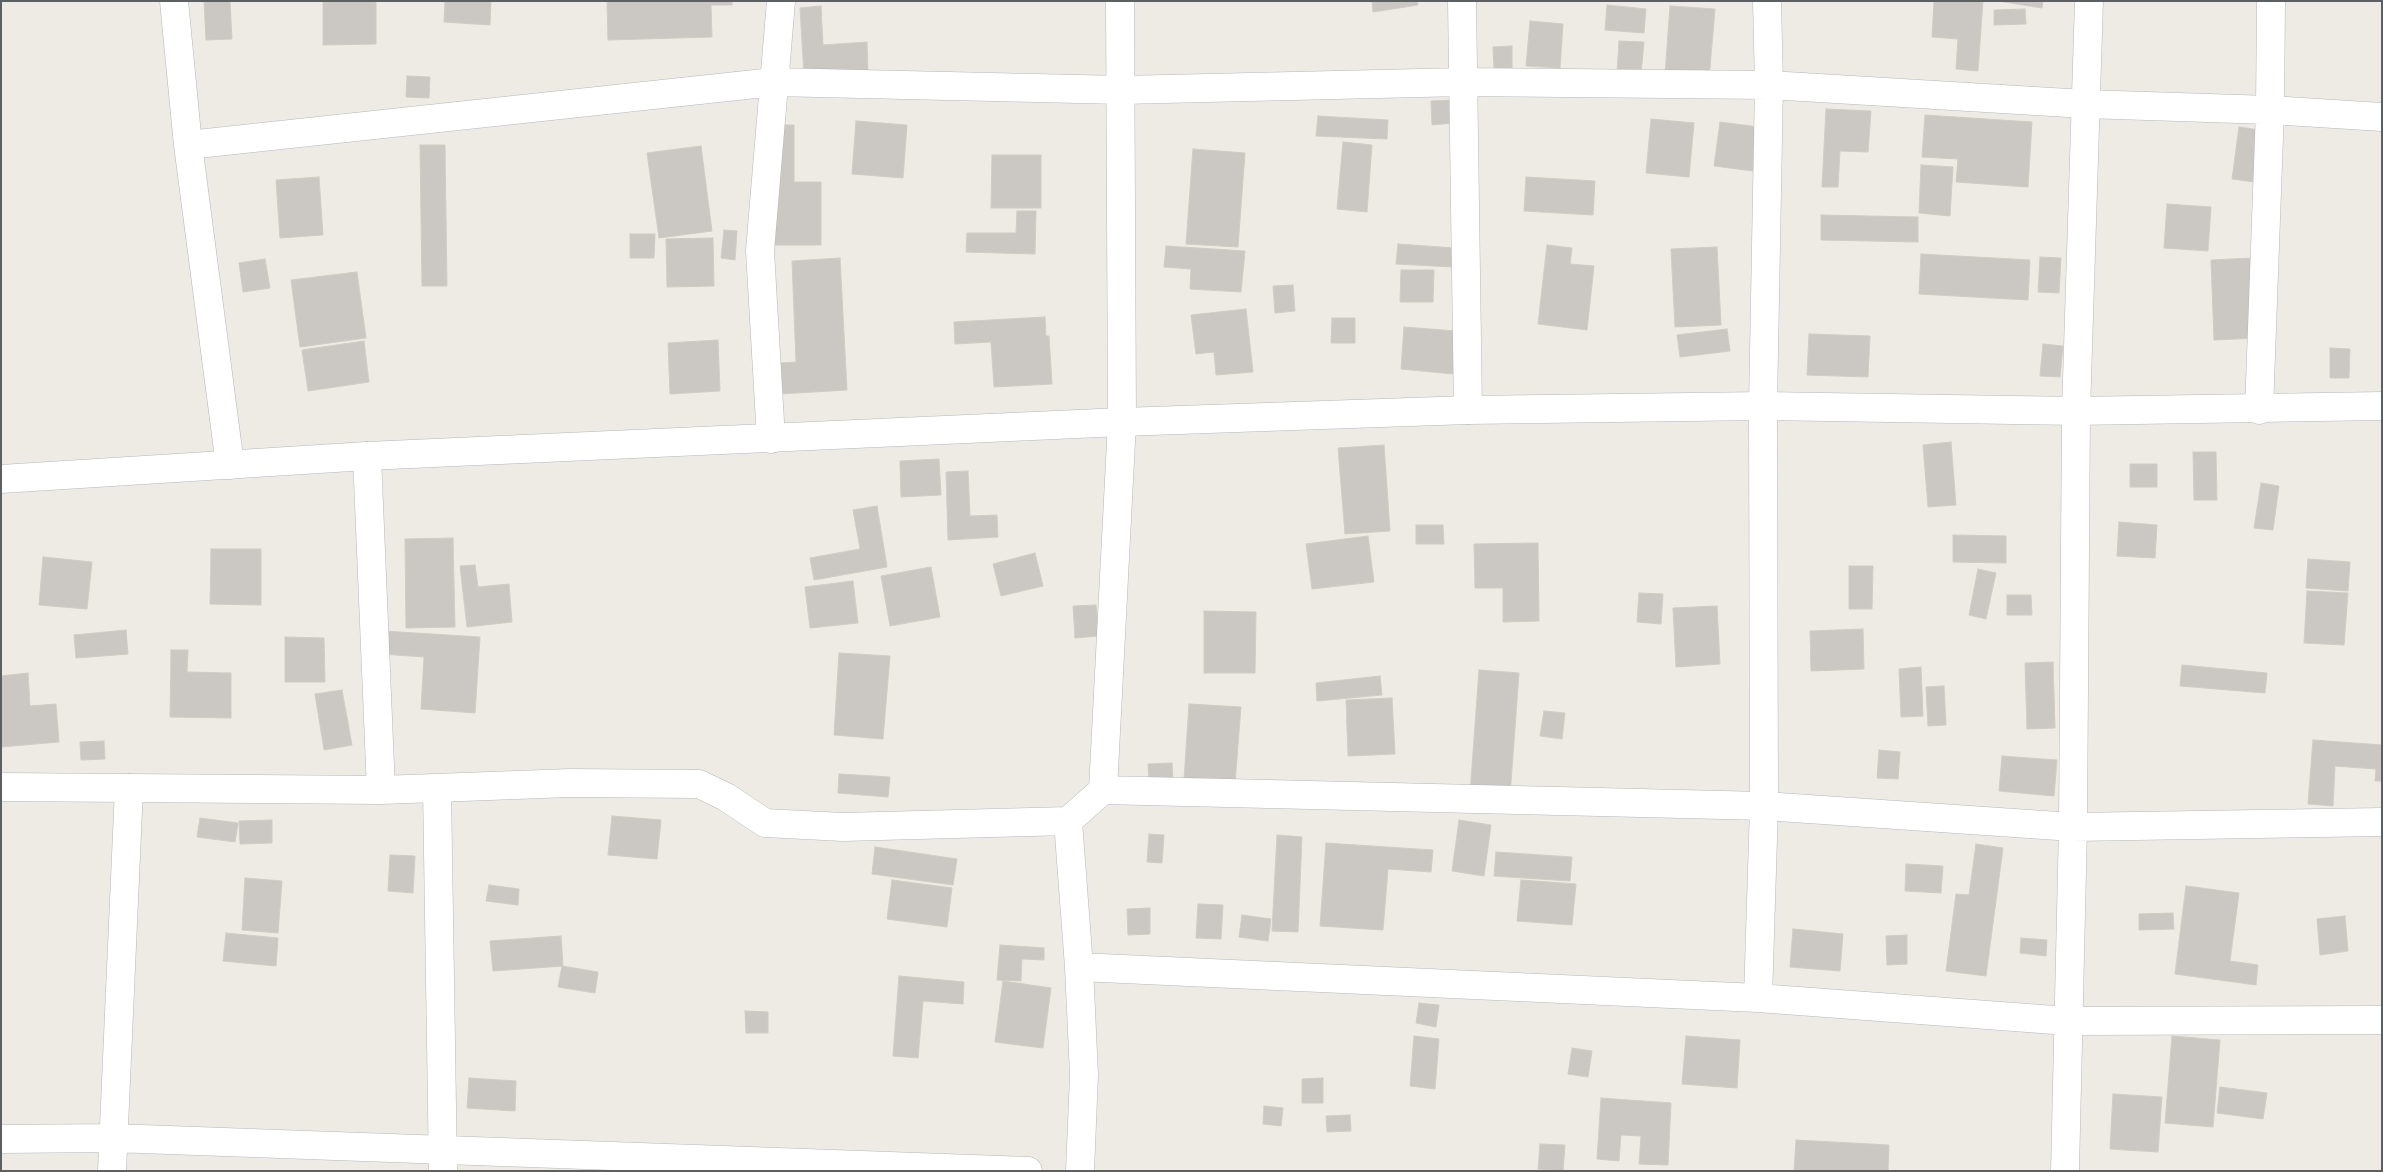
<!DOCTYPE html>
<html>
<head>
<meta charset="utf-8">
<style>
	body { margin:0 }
	#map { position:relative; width:2383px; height:1172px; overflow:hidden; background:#edebe4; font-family:"Fira Sans",sans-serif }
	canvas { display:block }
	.frame { position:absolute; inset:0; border:2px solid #5c6063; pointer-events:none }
</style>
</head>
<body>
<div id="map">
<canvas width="2383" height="1172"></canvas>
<div class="frame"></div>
</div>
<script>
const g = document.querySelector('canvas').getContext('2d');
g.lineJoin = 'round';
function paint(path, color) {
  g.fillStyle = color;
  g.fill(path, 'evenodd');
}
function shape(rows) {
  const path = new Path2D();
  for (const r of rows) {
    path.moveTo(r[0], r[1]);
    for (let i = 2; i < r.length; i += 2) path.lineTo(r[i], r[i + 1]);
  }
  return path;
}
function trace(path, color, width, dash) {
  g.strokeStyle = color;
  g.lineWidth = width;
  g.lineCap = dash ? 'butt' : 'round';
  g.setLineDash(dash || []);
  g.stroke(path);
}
const building = shape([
	[204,1,230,1,232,39,206,40,204,1],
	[323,1,376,1,376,44,323,45,323,1],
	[445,1,491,1,490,25,444,22,445,1],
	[607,1,732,1,732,5,711,5,712,37,608,40,607,1],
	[1372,1,1417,1,1418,5,1373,12,1372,1],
	[1934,1,1983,1,1978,71,1956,69,1958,39,1932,37,1934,1],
	[1998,1,2043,1,2042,8,1998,1],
	[1607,5,1646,9,1644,33,1605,30,1607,5],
	[821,6,823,45,867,42,868,72,804,76,800,8,821,6],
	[1670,6,1715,9,1709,79,1665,75,1670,6],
	[2025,9,2026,24,1994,25,1994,10,2025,9],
	[1530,21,1563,24,1560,68,1526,66,1530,21],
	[1619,41,1644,42,1641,74,1617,73,1619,41],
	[1512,46,1512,68,1494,68,1493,47,1512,46],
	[407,76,430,77,429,98,406,97,407,76],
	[1453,100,1453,123,1432,125,1431,101,1453,100],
	[1826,109,1871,111,1868,152,1840,151,1838,187,1822,187,1826,109],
	[1925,115,2032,122,2028,187,1956,182,1958,159,1922,157,1925,115],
	[1318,116,1388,120,1387,139,1316,136,1318,116],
	[1651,119,1694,123,1689,177,1646,173,1651,119],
	[856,121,907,125,903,178,852,174,856,121],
	[1720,122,1759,127,1753,171,1714,166,1720,122],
	[772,125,794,125,794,182,821,182,821,245,771,245,772,125],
	[2239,127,2260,130,2254,182,2232,179,2239,127],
	[1343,142,1372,145,1367,212,1337,209,1343,142],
	[420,145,445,145,447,286,422,286,420,145],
	[701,146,712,231,659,238,647,153,701,146],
	[1193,149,1245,153,1238,247,1186,244,1193,149],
	[992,155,1041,155,1041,208,991,208,992,155],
	[1921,165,1953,167,1950,216,1919,213,1921,165],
	[319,177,323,235,280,238,276,180,319,177],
	[1526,177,1595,181,1593,215,1524,211,1526,177],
	[2167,204,2211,207,2208,251,2164,248,2167,204],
	[1017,211,1036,211,1035,254,966,252,967,233,1016,233,1017,211],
	[1821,215,1918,217,1918,242,1821,240,1821,215],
	[724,230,737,231,735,260,721,258,724,230],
	[630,234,655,234,654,258,630,258,630,234],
	[713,238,714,286,667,287,666,239,713,238],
	[1398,244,1454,248,1453,267,1396,264,1398,244],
	[1547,245,1572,248,1570,264,1594,266,1587,330,1538,324,1547,245],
	[1166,246,1245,251,1241,292,1190,289,1191,269,1164,267,1166,246],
	[1717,247,1721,325,1675,327,1671,249,1717,247],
	[1921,254,2030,260,2028,300,1919,294,1921,254],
	[2040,257,2061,258,2059,293,2038,292,2040,257],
	[840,258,847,390,780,394,779,363,796,362,792,261,840,258],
	[2252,258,2256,338,2214,340,2211,260,2252,258],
	[265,259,270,288,243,292,239,263,265,259],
	[1401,270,1434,270,1433,302,1400,302,1401,270],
	[357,272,366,338,300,347,291,280,357,272],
	[1293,285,1295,311,1275,313,1273,286,1293,285],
	[1246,309,1253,372,1216,375,1214,352,1196,354,1191,315,1246,309],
	[1045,317,1046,336,1049,336,1052,384,994,387,991,342,955,344,954,322,1045,317],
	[1332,318,1355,318,1355,343,1331,343,1332,318],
	[1404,327,1456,331,1453,374,1401,369,1404,327],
	[1727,329,1730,351,1680,357,1677,335,1727,329],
	[1809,334,1870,336,1868,377,1807,375,1809,334],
	[718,340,720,391,670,394,668,343,718,340],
	[364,341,369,382,308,391,302,350,364,341],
	[2043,344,2063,346,2060,377,2040,376,2043,344],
	[2330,348,2350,349,2349,378,2330,378,2330,348],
	[1951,442,1956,505,1928,507,1923,445,1951,442],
	[1384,445,1390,531,1345,534,1338,448,1384,445],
	[2193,452,2216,452,2217,500,2194,500,2193,452],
	[939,459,941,495,901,497,900,461,939,459],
	[2130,464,2157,464,2157,487,2130,487,2130,464],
	[968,471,970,516,997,515,998,537,948,540,946,472,968,471],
	[2261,483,2279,486,2273,530,2254,528,2261,483],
	[877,506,887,567,814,580,810,558,860,549,853,510,877,506],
	[2119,522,2157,525,2155,558,2117,556,2119,522],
	[1416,525,1443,525,1444,544,1416,544,1416,525],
	[1953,535,2006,536,2006,563,1953,562,1953,535],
	[1368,536,1374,582,1312,589,1306,544,1368,536],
	[453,538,455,627,406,628,405,539,453,538],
	[1538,543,1539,621,1503,622,1503,588,1475,588,1474,544,1538,543],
	[211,549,261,549,261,605,210,604,211,549],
	[1035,553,1043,586,1001,596,993,564,1035,553],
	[43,557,92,562,87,609,39,605,43,557],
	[2308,559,2350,562,2348,591,2306,588,2308,559],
	[475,565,478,587,509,584,512,622,467,627,460,566,475,565],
	[1849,566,1873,566,1872,609,1849,609,1849,566],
	[931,567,940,617,890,626,881,576,931,567],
	[1978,569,1996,573,1986,619,1969,615,1978,569],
	[853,581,858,623,810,628,805,587,853,581],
	[2307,591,2348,593,2344,645,2304,643,2307,591],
	[1639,593,1663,594,1661,624,1637,622,1639,593],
	[2007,595,2031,595,2032,615,2007,615,2007,595],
	[1096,605,1099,636,1075,638,1073,606,1096,605],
	[1717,606,1720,664,1676,667,1673,608,1717,606],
	[1204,611,1256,612,1255,673,1204,673,1204,611],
	[1863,629,1864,669,1811,671,1810,631,1863,629],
	[126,630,128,654,76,658,74,635,126,630],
	[384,631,480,637,475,713,421,709,424,657,382,654,384,631],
	[285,637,324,638,325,682,285,682,285,637],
	[171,650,188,650,187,672,231,673,231,718,170,717,171,650],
	[839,653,890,656,883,739,834,735,839,653],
	[2053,662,2055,728,2027,729,2025,663,2053,662],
	[2182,665,2267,673,2265,693,2180,686,2182,665],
	[1921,667,1923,716,1901,717,1899,669,1921,667],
	[1479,670,1519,673,1510,796,1470,794,1479,670],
	[28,673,30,706,56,704,59,742,1,747,1,676,28,673],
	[1380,676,1382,695,1317,701,1316,683,1380,676],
	[1944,686,1946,725,1928,726,1926,687,1944,686],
	[342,690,352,745,324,750,315,694,342,690],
	[1392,698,1395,754,1348,756,1346,700,1392,698],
	[1189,704,1241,707,1235,783,1184,780,1189,704],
	[1544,711,1565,713,1562,739,1540,736,1544,711],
	[2313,740,2382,745,2382,781,2375,781,2376,769,2335,766,2333,806,2308,804,2313,740],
	[104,741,105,759,81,760,80,742,104,741],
	[1879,750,1900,752,1898,779,1877,778,1879,750],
	[2002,756,2057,760,2054,796,1999,791,2002,756],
	[1172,763,1173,782,1149,783,1148,764,1172,763],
	[839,774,890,777,888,797,838,793,839,774],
	[612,816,661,820,657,859,608,855,612,816],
	[200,818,238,823,235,842,197,837,200,818],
	[272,820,272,843,240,844,239,821,272,820],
	[1459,820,1491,825,1484,876,1452,871,1459,820],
	[1149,834,1164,835,1162,863,1147,862,1149,834],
	[1277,835,1302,837,1298,932,1272,931,1277,835],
	[1326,843,1433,850,1431,872,1388,869,1383,930,1320,926,1326,843],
	[1976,844,2003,848,1986,976,1946,971,1956,894,1969,895,1976,844],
	[875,847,957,859,953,885,872,874,875,847],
	[1496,852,1572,857,1570,881,1494,876,1496,852],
	[390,855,415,856,413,893,388,891,390,855],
	[1906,864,1943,866,1941,893,1905,891,1906,864],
	[245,878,282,881,278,933,242,930,245,878],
	[892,880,952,888,947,927,887,919,892,880],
	[1521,880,1576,884,1572,925,1517,921,1521,880],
	[489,885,519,889,518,905,486,901,489,885],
	[2186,886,2239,893,2230,961,2258,965,2256,985,2175,974,2186,886],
	[1198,904,1223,905,1221,939,1196,938,1198,904],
	[1150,908,1150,934,1128,935,1127,909,1150,908],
	[2173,913,2174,929,2139,930,2139,914,2173,913],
	[1242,915,1271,919,1268,941,1239,937,1242,915],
	[2345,916,2348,951,2320,955,2317,919,2345,916],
	[1793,929,1843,934,1840,971,1790,967,1793,929],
	[226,933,278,938,276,966,223,961,226,933],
	[1907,935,1907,964,1887,965,1886,936,1907,935],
	[561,936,563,966,493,971,490,941,561,936],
	[2021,938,2047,940,2046,956,2020,953,2021,938],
	[1000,945,1044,948,1044,960,1022,959,1021,981,997,980,1000,945],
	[562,966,598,972,595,993,558,987,562,966],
	[899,976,964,982,963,1004,923,1001,918,1058,893,1056,899,976],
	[1003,981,1051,988,1043,1048,995,1042,1003,981],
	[1419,1003,1439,1005,1436,1027,1416,1023,1419,1003],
	[745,1011,768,1012,768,1033,746,1033,745,1011],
	[1414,1036,1439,1039,1435,1089,1410,1086,1414,1036],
	[1686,1036,1740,1040,1737,1088,1682,1084,1686,1036],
	[2172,1036,2220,1040,2213,1127,2165,1123,2172,1036],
	[1572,1048,1592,1051,1588,1077,1568,1074,1572,1048],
	[469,1078,516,1081,515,1111,467,1108,469,1078],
	[1323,1078,1323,1103,1302,1103,1302,1079,1323,1078],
	[2220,1087,2267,1093,2263,1119,2217,1113,2220,1087],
	[2113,1094,2162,1097,2158,1152,2110,1149,2113,1094],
	[1601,1098,1671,1103,1668,1165,1639,1164,1641,1136,1621,1135,1619,1161,1597,1159,1601,1098],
	[1264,1106,1283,1108,1281,1126,1263,1124,1264,1106],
	[1350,1115,1351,1131,1327,1132,1326,1116,1350,1115],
	[1796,1140,1889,1145,1888,1171,1794,1171,1796,1140],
	[1540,1144,1565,1145,1563,1171,1538,1169,1540,1144]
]);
const street = shape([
	[174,1,188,145,230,465],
	[1462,1,1468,410],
	[188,145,774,82,1122,90,1463,82,1769,85,2085,104,2270,110,2382,117],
	[2259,410,2270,110,2271,1],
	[771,439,760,251,781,1],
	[367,456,381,790],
	[1,787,381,790,570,783,699,784,726,797,765,823,843,827,1068,821],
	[437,788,443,1171],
	[1103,790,1764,806,2073,827,2382,822],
	[1079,967,1758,998,2068,1021,2382,1020],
	[1758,998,1764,806,1763,406,1769,85,1767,1],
	[1,1139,113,1138,1028,1171],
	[112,1171,129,788],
	[1080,1171,1084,1075,1079,967,1068,821,1103,790,1122,422,1120,1],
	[2065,1171,2073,827,2076,411,2089,1]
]);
const secondary = shape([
	[1,479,367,456,1122,422,1468,410,1763,406,2076,411,2382,406]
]);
paint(building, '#cbc7c3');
trace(building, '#d1ccc3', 1);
trace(street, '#b5b7ba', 29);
trace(secondary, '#b3b7ba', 29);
trace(street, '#fff', 28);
trace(secondary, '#fff', 28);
</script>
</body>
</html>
